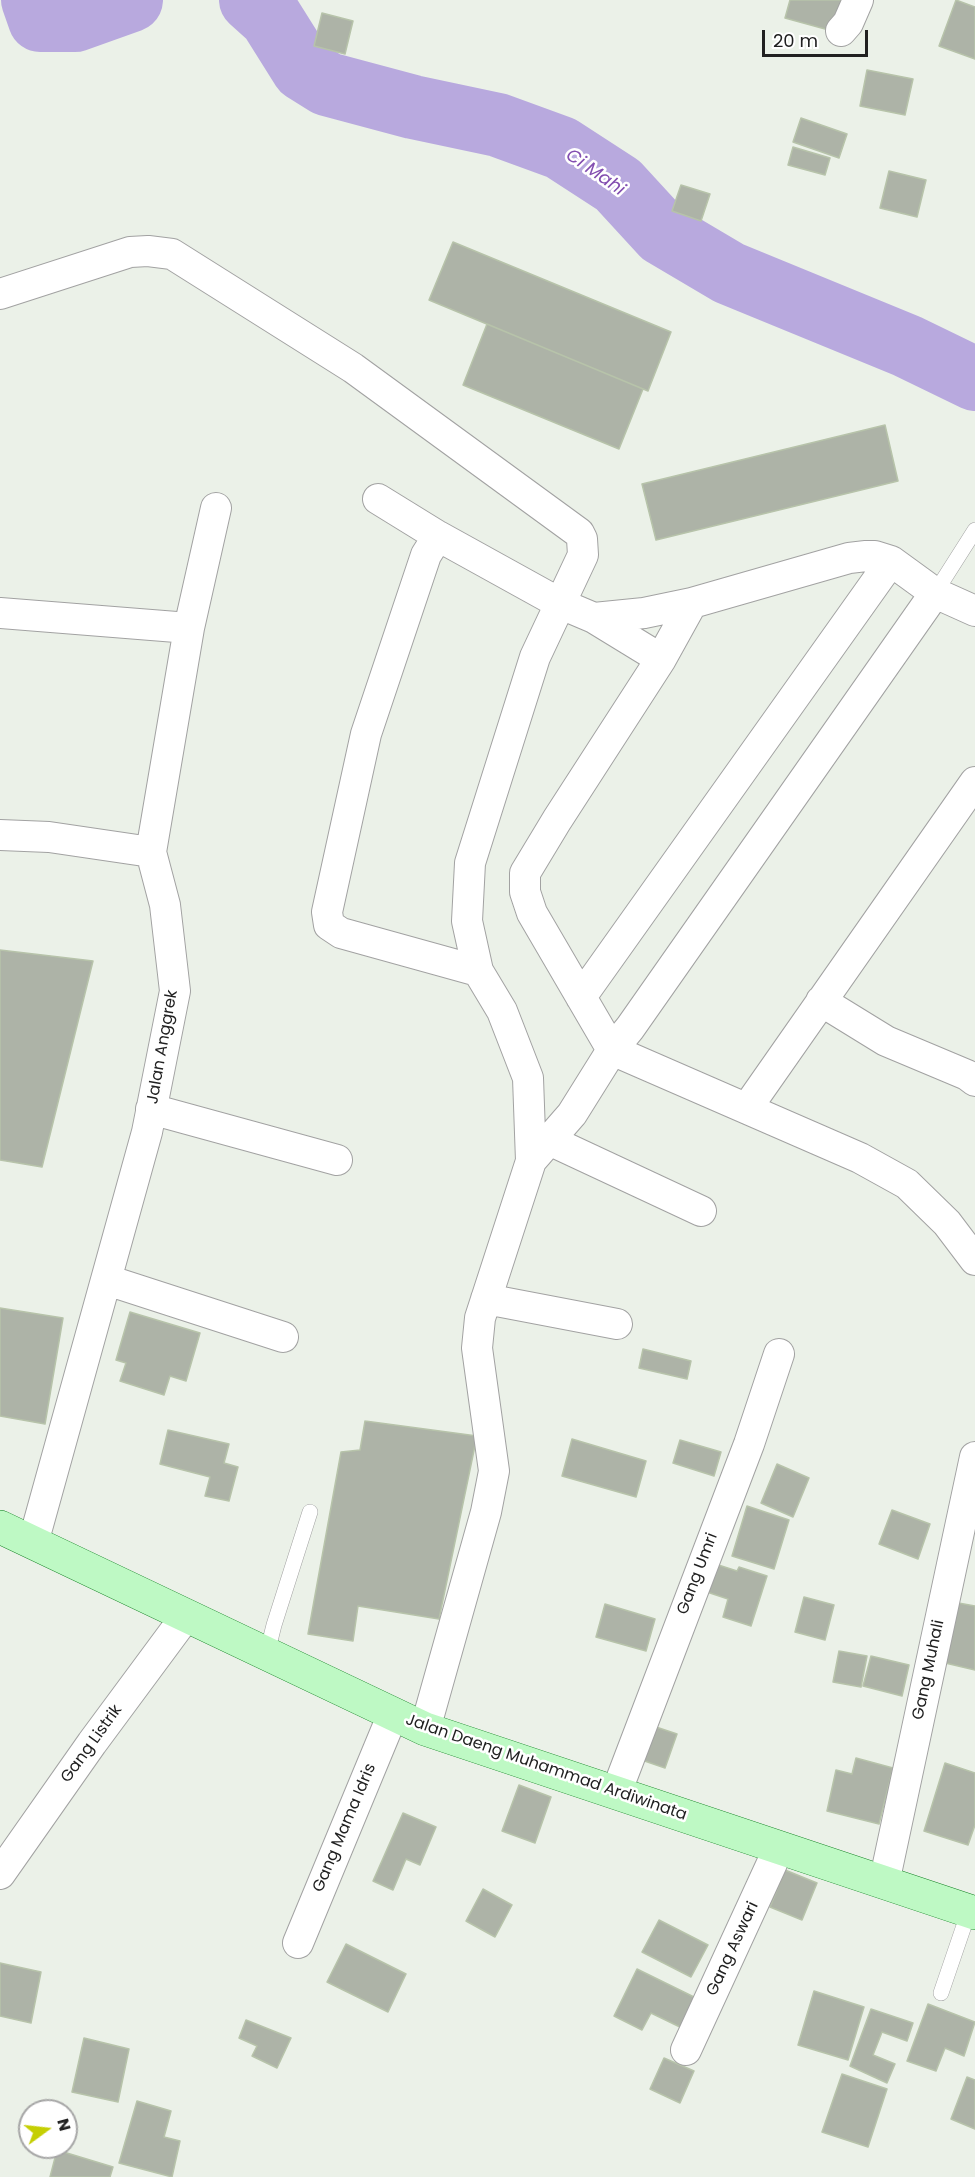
<!DOCTYPE html>
<html>
<head>
<meta charset="utf-8">
<style>
	body { margin:0 }
	#map { position:relative; width:975px; height:2177px; overflow:hidden; background:#ebf1e8; font-family:Poppins,sans-serif }
	canvas { display:block }
	.north { position:absolute; left:18px; top:2099px; width:60px; height:60px; box-sizing:border-box; background:#fff; border:2px solid #a6a6a6; border-radius:50%; rotate:75deg; font-size:16px; font-weight:700; line-height:24px; text-align:center; color:#212121 }
	.north::after { content:''; display:block; margin:auto; width:21px; height:27px; background:#c5cf03; clip-path:polygon(50% 0,100% 100%,50% 72%,0 100%) }
	.scale { position:absolute; left:762px; top:30px; width:106px; height:27px; box-sizing:border-box; border:3px solid #212121; border-top:0; padding-left:8px; font-size:18px; line-height:21px; white-space:nowrap; color:#212121; -webkit-text-stroke:4px #fff; paint-order:stroke }
</style>
</head>
<body>
<div id="map">
<canvas width="975" height="2177"></canvas>
<div class="north">N</div>
<div class="scale">20 m</div>
</div>
<script>
const g = document.querySelector('canvas').getContext('2d');
g.lineJoin = 'round';
function shape(rows) {
  const path = new Path2D();
  for (const r of rows) {
    path.moveTo(r[0], r[1]);
    for (let i = 2; i < r.length; i += 2) path.lineTo(r[i], r[i + 1]);
  }
  return path;
}
function trace(path, color, width, dash) {
  g.strokeStyle = color;
  g.lineWidth = width;
  g.lineCap = dash ? 'butt' : 'round';
  g.setLineDash(dash || []);
  g.stroke(path);
}
function paint(path, color) {
  g.fillStyle = color;
  g.fill(path, 'evenodd');
}
function drawText(font, color, halo, rows, align = 'center') {
  g.font = font + ' Poppins,sans-serif';
  g.lineWidth = 5;
  g.setLineDash([]);
  g.textBaseline = 'middle';
  g.strokeStyle = halo;
  g.fillStyle = color;
  for (const [text, x, y, turn = 0] of rows) {
    g.save();
    g.translate(x, y);
    g.rotate((+turn || 0) * Math.PI / 180);
    g.textAlign = isNaN(turn) ? turn : align;
    if (halo) g.strokeText(text, 0, 0);
    g.fillText(text, 0, 0);
    g.restore();
  }
}
const river = shape([
	[33,0,40,20,75,20,131,0],
	[251,0,271,18,303,69,327,84,413,107,498,125,561,148,618,185,663,234,729,273,907,346,975,379]
]);
const building = shape([
	[790,0,845,0,836,32,785,18,790,0],
	[956,0,975,7,975,59,939,46,956,0],
	[322,13,353,21,345,54,314,46,322,13],
	[867,70,913,79,905,115,860,106,867,70],
	[801,118,847,134,839,158,793,142,801,118],
	[793,147,830,158,825,175,788,165,793,147],
	[889,171,926,180,917,217,880,208,889,171],
	[681,185,710,194,701,221,672,211,681,185],
	[453,242,671,332,648,391,429,300,453,242],
	[487,324,643,389,619,449,463,385,487,324],
	[885,425,898,481,656,540,642,484,885,425],
	[0,950,93,961,42,1167,0,1160,0,950],
	[0,1308,63,1318,45,1424,0,1416,0,1308],
	[130,1312,200,1333,186,1381,170,1376,164,1395,120,1381,126,1363,116,1360,130,1312],
	[643,1349,691,1361,687,1379,639,1368,643,1349],
	[365,1421,477,1436,439,1619,358,1606,353,1641,308,1634,341,1452,360,1450,365,1421],
	[168,1430,229,1444,224,1463,238,1467,229,1501,205,1496,210,1477,160,1464,168,1430],
	[572,1439,646,1461,636,1497,562,1476,572,1439],
	[680,1440,721,1452,714,1476,673,1463,680,1440],
	[777,1464,809,1478,793,1517,761,1503,777,1464],
	[747,1506,789,1520,774,1569,732,1556,747,1506],
	[892,1510,930,1524,918,1559,879,1544,892,1510],
	[706,1561,737,1571,739,1567,767,1576,751,1626,723,1617,728,1599,698,1589,706,1561],
	[804,1597,834,1605,825,1640,795,1632,804,1597],
	[953,1602,975,1606,975,1670,941,1662,953,1602],
	[605,1604,655,1619,646,1651,596,1637,605,1604],
	[839,1651,867,1656,861,1687,833,1682,839,1651],
	[871,1656,909,1665,902,1696,863,1686,871,1656],
	[644,1723,677,1734,665,1768,633,1757,644,1723],
	[856,1758,893,1768,879,1824,827,1811,836,1770,852,1774,856,1758],
	[945,1763,975,1773,975,1825,968,1845,924,1831,945,1763],
	[519,1785,551,1797,535,1843,502,1831,519,1785],
	[403,1813,436,1827,420,1865,406,1859,393,1890,373,1881,403,1813],
	[785,1870,817,1883,802,1920,770,1907,785,1870],
	[483,1889,512,1905,495,1937,466,1921,483,1889],
	[659,1920,708,1945,691,1977,642,1952,659,1920],
	[346,1944,406,1974,388,2012,327,1982,346,1944],
	[0,1963,41,1972,31,2023,0,2016,0,1963],
	[637,1969,696,1998,682,2028,651,2013,642,2030,614,2016,637,1969],
	[814,1991,864,2007,848,2060,798,2045,814,1991],
	[928,2004,975,2022,964,2056,945,2048,936,2071,907,2061,928,2004],
	[871,2009,913,2023,907,2041,882,2032,873,2055,895,2064,887,2083,850,2066,871,2009],
	[246,2020,291,2038,277,2068,252,2056,257,2046,239,2038,246,2020],
	[84,2038,129,2049,118,2102,72,2092,84,2038],
	[664,2058,694,2071,680,2103,650,2089,664,2058],
	[842,2074,887,2089,868,2147,822,2132,842,2074],
	[967,2077,975,2080,975,2129,951,2119,967,2077],
	[137,2101,171,2111,164,2137,180,2141,172,2177,119,2163,137,2101],
	[57,2150,113,2167,110,2177,50,2177,57,2150]
]);
const service = shape([
	[935,593,975,530],
	[267,1653,274,1625,310,1512],
	[941,1993,969,1911]
]);
const minor = shape([
	[841,31,848,23,858,0],
	[0,294,130,252,148,251,172,254,353,368,579,533,582,539,583,555,535,657,470,863,467,921,478,971,502,1011,528,1078,531,1161,480,1318,477,1348,494,1471,486,1512,425,1729],
	[378,499,438,536,561,604,594,618,661,659],
	[438,536,426,555,366,734,327,912,329,925,341,933,478,971],
	[692,603,661,659,557,820,525,873,525,892,532,913,612,1050,860,1158,907,1184,947,1223,975,1260],
	[0,613,189,628],
	[594,618,644,613,692,603,849,558,866,556,875,556,891,561,935,593,975,611],
	[0,835,49,837,151,852],
	[581,997,891,561],
	[821,1001,886,1041,967,1075,975,1081],
	[747,1108,975,782],
	[151,1109,337,1160],
	[549,1140,701,1211],
	[531,1161,572,1114,612,1050,630,1028,935,593],
	[107,1280,283,1337],
	[486,1299,617,1324],
	[33,1543,147,1132,175,991,165,905,151,852,189,628,216,508],
	[616,1793,749,1444,779,1354],
	[0,1874,92,1743,186,1616],
	[884,1883,975,1457],
	[298,1943,393,1714],
	[686,2050,779,1848]
]);
const secondary = shape([
	[0,1527,425,1729,975,1913]
]);
const streetNames = [
	["Jalan Anggrek",163,1047,-80],
	["Gang Umri",698,1574,-69],
	["Gang Muhali",929,1670,-78],
	["Gang Listrik",92,1744,-54],
	["Jalan Daeng Muhammad Ardiwinata",546,1768,19],
	["Gang Mama Idris",345,1828,-67],
	["Gang Aswari",733,1949,-65]
];
const waterNames = [
	["Ci Mahi",595,173,35]
];
trace(river, '#b8a9de', 64);
paint(building, '#adb3a7');
trace(building, '#b7c3aa', 1.5);
trace(service, '#a2a2a2', 16);
trace(minor, '#a2a2a2', 32);
trace(secondary, '#077918', 34);
trace(service, '#fff', 15);
trace(minor, '#fff', 30);
trace(secondary, '#bef9c4', 33);
drawText('16px', '#212121', '#fff', streetNames);
drawText('italic 18px', '#834eb0', '#fff', waterNames);
</script>
</body>
</html>
